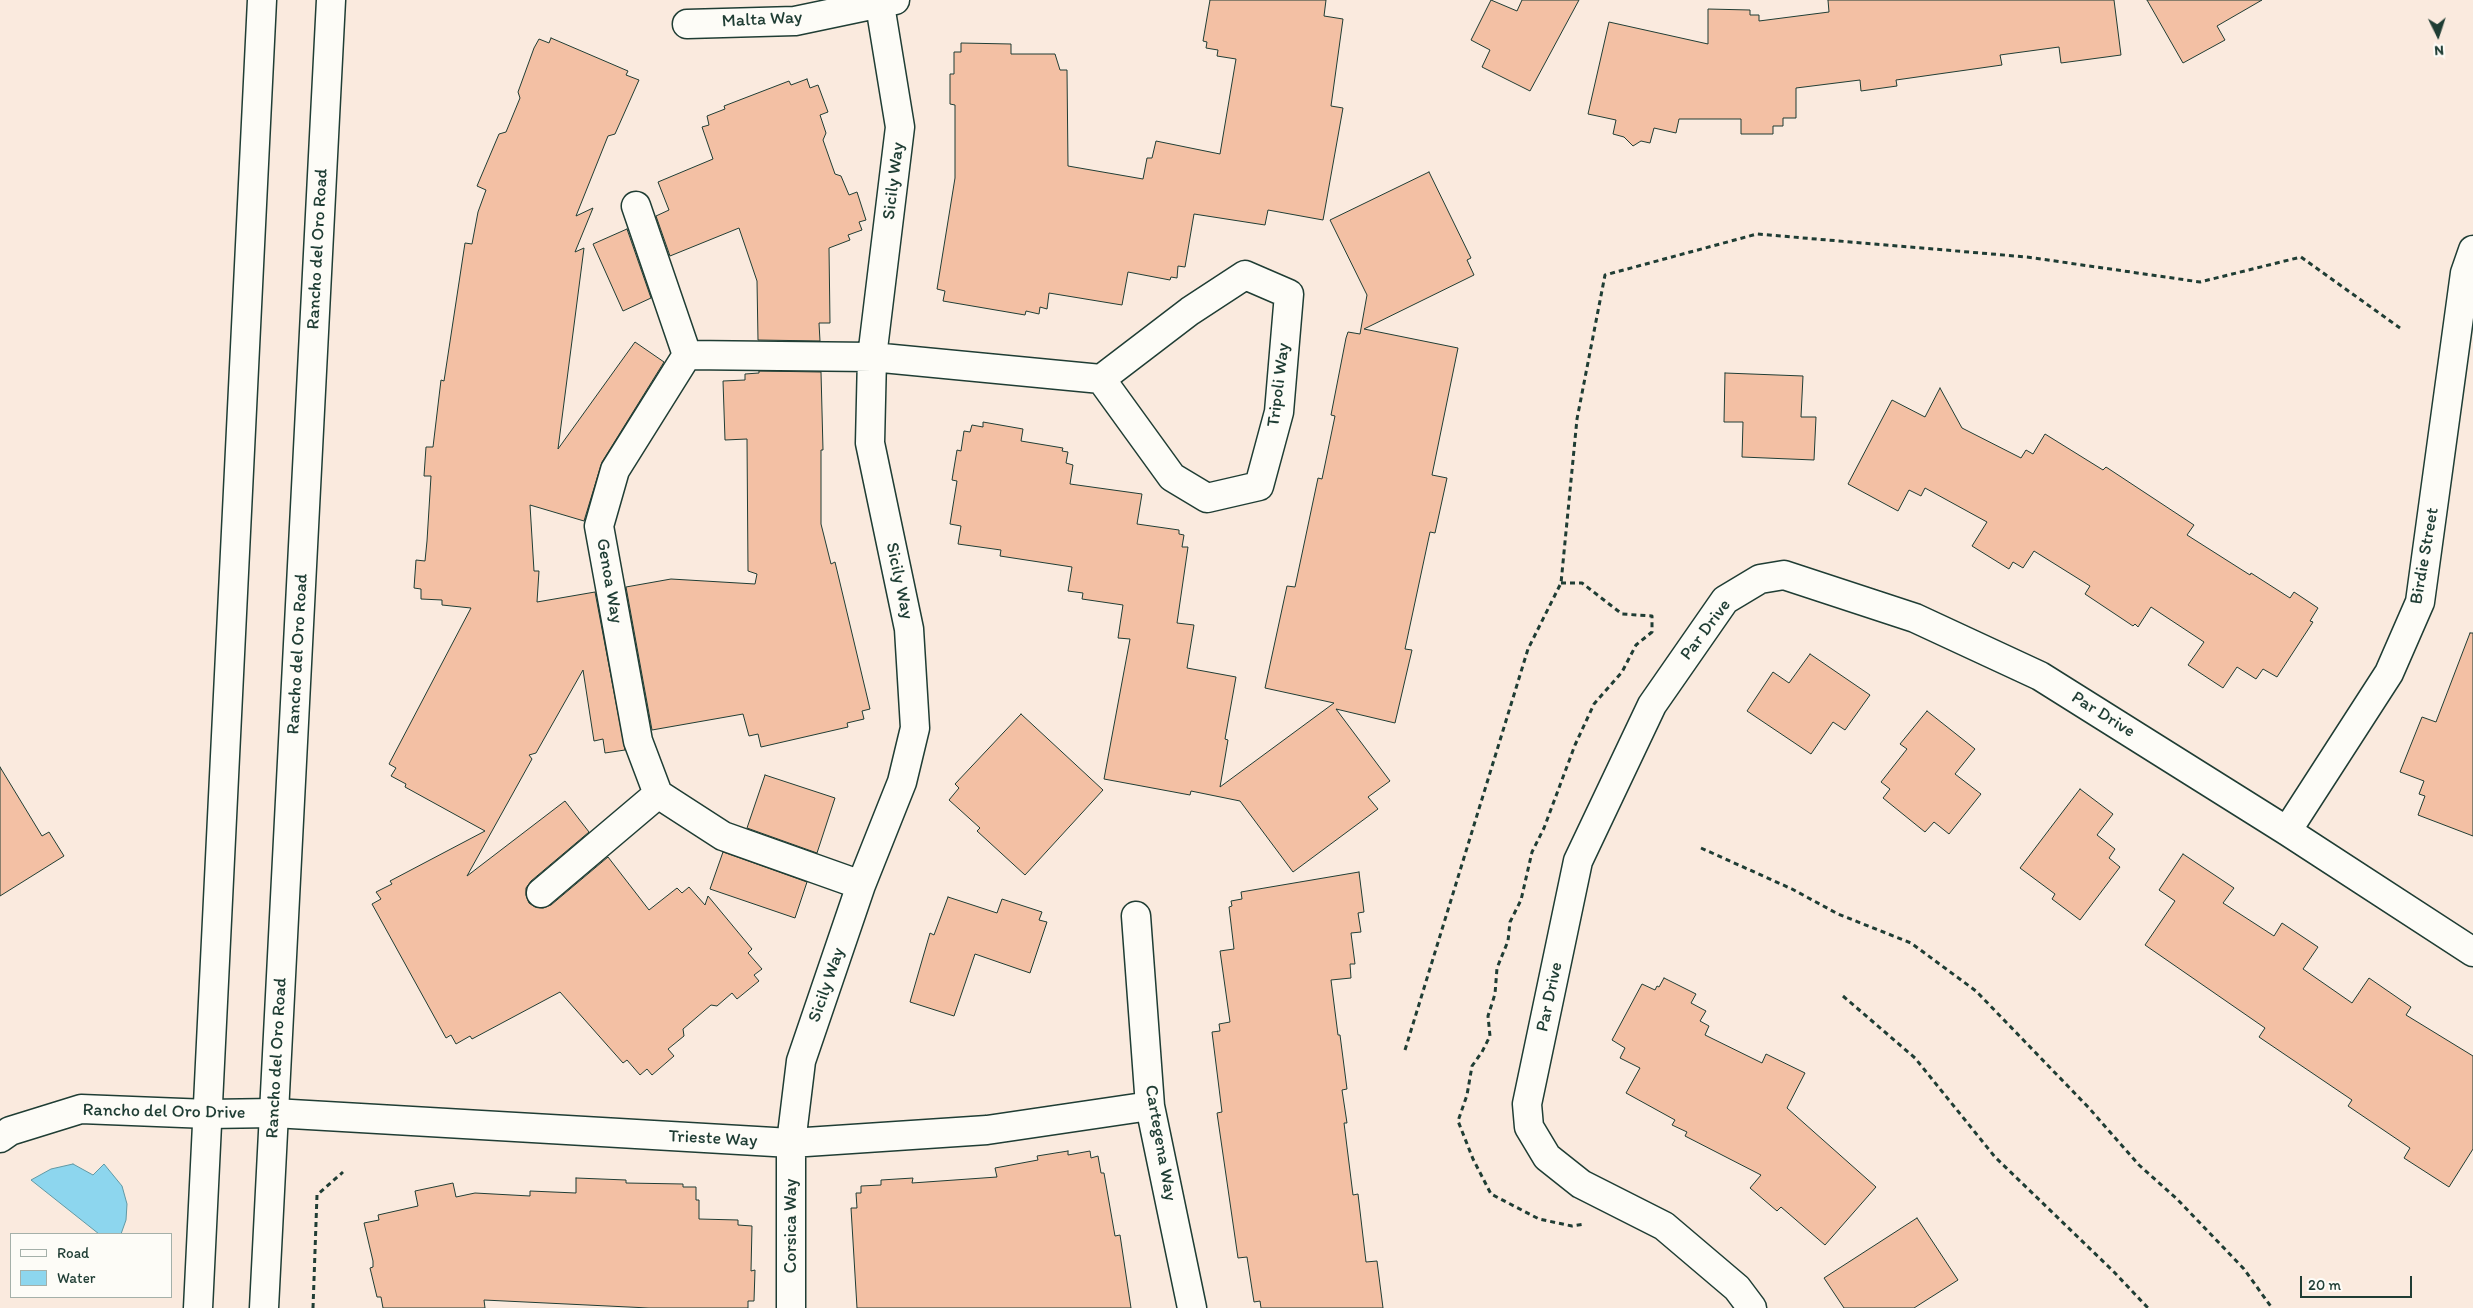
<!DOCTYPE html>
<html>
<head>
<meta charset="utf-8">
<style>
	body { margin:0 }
	#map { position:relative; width:2473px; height:1308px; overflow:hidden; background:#faeade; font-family:Itim,sans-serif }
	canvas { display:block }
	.legend { position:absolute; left:10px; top:1233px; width:162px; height:65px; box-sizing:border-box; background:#fdfcf7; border:1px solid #a4b0a9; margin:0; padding:6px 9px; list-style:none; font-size:15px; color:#1f3d34 }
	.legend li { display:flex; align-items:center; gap:10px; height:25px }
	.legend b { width:25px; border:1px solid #a4b0a9 }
	.north { position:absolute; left:2413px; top:10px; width:50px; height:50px; -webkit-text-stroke:4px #fdfcf7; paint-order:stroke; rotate:176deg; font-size:14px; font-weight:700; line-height:20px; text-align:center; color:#1f3d34 }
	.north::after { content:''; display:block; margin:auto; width:18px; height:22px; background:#1f3d34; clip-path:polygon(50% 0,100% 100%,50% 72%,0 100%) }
	.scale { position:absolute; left:2300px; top:1276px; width:112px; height:22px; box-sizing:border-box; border:2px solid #1f3d34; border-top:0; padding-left:6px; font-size:15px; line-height:18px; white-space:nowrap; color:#1f3d34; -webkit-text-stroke:4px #fdfcf7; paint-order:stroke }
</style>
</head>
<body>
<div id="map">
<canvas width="2473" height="1308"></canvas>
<ul class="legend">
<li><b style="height:6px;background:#fdfcf7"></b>Road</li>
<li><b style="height:14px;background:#8dd6ee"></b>Water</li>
</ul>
<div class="north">N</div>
<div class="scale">20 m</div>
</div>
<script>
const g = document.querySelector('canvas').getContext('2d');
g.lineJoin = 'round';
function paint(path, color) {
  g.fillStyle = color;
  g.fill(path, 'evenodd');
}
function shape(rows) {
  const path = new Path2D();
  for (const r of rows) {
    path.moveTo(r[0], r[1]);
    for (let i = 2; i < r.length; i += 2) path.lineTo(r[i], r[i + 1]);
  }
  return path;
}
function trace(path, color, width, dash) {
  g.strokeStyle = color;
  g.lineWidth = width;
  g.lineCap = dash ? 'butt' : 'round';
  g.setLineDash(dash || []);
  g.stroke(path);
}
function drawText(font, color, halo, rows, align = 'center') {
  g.font = font + ' Itim,sans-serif';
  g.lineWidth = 4;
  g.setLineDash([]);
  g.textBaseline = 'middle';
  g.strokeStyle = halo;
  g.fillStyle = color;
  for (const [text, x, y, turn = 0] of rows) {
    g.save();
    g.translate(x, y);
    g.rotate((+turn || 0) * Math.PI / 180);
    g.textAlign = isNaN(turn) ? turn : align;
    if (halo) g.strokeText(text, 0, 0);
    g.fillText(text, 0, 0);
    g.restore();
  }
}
const water = shape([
	[73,1164,93,1175,104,1164,122,1186,127,1204,126,1220,121,1234,99,1234,31,1180,51,1169,73,1164]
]);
const building = shape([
	[1210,0,1326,0,1324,16,1343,19,1331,106,1343,108,1323,220,1268,210,1265,225,1194,214,1185,267,1178,266,1177,278,1171,277,1170,280,1128,272,1122,305,1049,293,1047,309,1040,307,1039,314,1026,311,1025,315,943,301,945,291,937,289,955,178,955,105,950,104,950,74,954,74,954,52,961,52,961,43,1011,44,1011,54,1055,54,1060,70,1067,70,1068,166,1143,179,1147,158,1152,158,1156,141,1220,154,1236,59,1217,56,1218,50,1206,48,1207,42,1203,41,1210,0],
	[1491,0,1517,11,1522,0,1579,0,1530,91,1482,67,1490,50,1471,40,1491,0],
	[1828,0,2114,0,2121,55,2061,63,2059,47,2000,55,2002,65,1896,80,1897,86,1861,91,1860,80,1796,88,1796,118,1783,118,1783,126,1773,126,1773,134,1741,134,1741,119,1679,119,1676,133,1654,128,1650,143,1641,141,1633,146,1624,137,1613,134,1616,120,1588,114,1609,22,1708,44,1708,9,1750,10,1750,15,1759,15,1759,21,1829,12,1828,0],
	[2147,0,2262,0,2217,26,2225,40,2183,63,2147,0],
	[551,38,628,71,626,75,639,80,615,134,608,136,576,216,593,208,575,252,584,248,558,449,635,342,664,362,602,462,584,521,530,505,534,571,539,571,537,602,595,592,625,750,605,753,603,739,594,741,583,670,536,753,529,755,532,759,467,876,565,801,589,832,531,881,526,888,526,895,529,903,535,907,543,908,551,905,608,857,649,910,677,888,682,893,689,887,705,905,708,896,752,949,748,953,762,969,754,975,759,981,737,999,732,993,717,1006,711,1005,683,1029,684,1036,668,1049,674,1056,652,1075,647,1069,640,1075,627,1060,623,1063,560,992,472,1039,470,1036,456,1044,451,1035,446,1038,372,904,381,899,376,892,392,884,390,881,485,831,405,787,406,784,391,776,396,768,389,764,471,608,442,605,442,600,421,599,421,589,414,588,416,560,425,561,427,541,431,476,424,476,426,447,433,447,441,380,444,381,465,243,472,244,478,212,486,190,477,186,499,134,506,132,520,98,518,92,534,48,539,39,549,43,551,38],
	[807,79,810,88,818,85,828,112,820,115,826,133,823,140,835,174,841,176,849,195,857,192,866,220,859,222,862,230,848,235,850,240,829,248,830,323,819,323,820,341,758,340,757,281,739,228,670,256,656,216,669,210,658,182,713,159,702,127,709,125,707,116,725,109,724,106,789,81,791,85,807,79],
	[1429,172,1471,258,1467,260,1474,275,1364,329,1458,348,1432,475,1447,478,1435,533,1430,532,1405,649,1412,650,1395,723,1336,709,1390,781,1368,797,1378,809,1293,872,1240,801,1191,791,1190,795,1104,779,1130,639,1118,638,1123,605,1082,599,1083,593,1068,591,1072,567,1000,556,1001,550,958,544,961,526,950,524,957,481,952,480,957,450,961,451,964,431,970,432,972,425,983,427,983,422,1023,429,1021,441,1063,448,1062,451,1068,452,1066,463,1073,465,1070,484,1142,494,1137,524,1179,530,1179,534,1184,535,1182,547,1188,547,1177,623,1194,625,1187,668,1236,677,1225,739,1228,740,1220,787,1334,703,1265,688,1287,586,1295,587,1318,478,1322,479,1335,416,1331,415,1346,338,1348,332,1360,334,1367,295,1330,220,1429,172],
	[627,229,651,298,623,311,593,244,627,229],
	[759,371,821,372,823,450,821,450,821,524,831,564,835,562,870,709,862,711,864,719,847,723,848,727,761,747,758,734,749,736,743,714,652,730,626,587,671,579,755,584,757,574,748,571,747,439,725,440,723,381,745,380,745,374,759,373,759,371],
	[1725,373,1803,376,1801,417,1816,417,1814,460,1742,457,1743,422,1724,422,1725,373],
	[1940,388,1962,428,2021,458,2026,450,2033,454,2045,434,2103,470,2106,467,2194,525,2187,535,2250,575,2251,573,2290,598,2294,592,2318,608,2310,621,2313,622,2277,677,2263,669,2256,679,2237,667,2223,688,2188,665,2204,642,2151,607,2138,627,2135,624,2133,626,2085,594,2090,586,2034,551,2023,568,2013,562,2009,569,1972,546,1987,522,1925,488,1921,496,1909,490,1898,511,1848,484,1892,400,1925,417,1940,388],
	[2470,633,2473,633,2473,836,2418,815,2425,796,2419,794,2424,781,2400,772,2422,717,2436,722,2470,633],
	[1810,654,1870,695,1845,730,1833,722,1811,754,1747,711,1773,672,1789,683,1810,654],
	[1927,711,1975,749,1955,774,1981,794,1949,834,1934,822,1925,832,1883,798,1890,789,1881,782,1907,749,1900,744,1927,711],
	[1021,714,1103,790,1025,875,977,831,980,828,949,800,959,788,955,784,1021,714],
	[0,767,42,836,49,832,64,856,0,896,0,767],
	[765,775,835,798,817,853,747,828,765,775],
	[2080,789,2113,814,2097,835,2115,849,2109,858,2120,867,2080,920,2052,899,2055,894,2020,868,2080,789],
	[723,852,807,882,795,918,710,889,723,852],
	[2183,854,2234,888,2223,903,2274,936,2282,923,2318,947,2303,969,2352,1003,2369,978,2411,1007,2406,1015,2473,1056,2473,1149,2449,1187,2404,1158,2410,1148,2348,1106,2352,1100,2259,1037,2265,1028,2145,945,2175,901,2159,890,2183,854],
	[1359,872,1364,912,1358,913,1361,932,1351,933,1355,964,1350,964,1351,978,1331,980,1338,1035,1340,1035,1347,1089,1342,1090,1347,1123,1344,1123,1353,1195,1358,1194,1366,1262,1377,1261,1383,1308,1261,1308,1260,1301,1254,1302,1247,1257,1238,1258,1217,1113,1222,1112,1212,1032,1220,1031,1219,1024,1230,1022,1220,951,1234,949,1229,907,1232,906,1231,901,1242,899,1241,892,1359,872],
	[948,897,997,913,1002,899,1042,912,1039,920,1047,922,1030,973,975,954,954,1016,910,1002,930,933,934,935,948,897],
	[1664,978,1696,994,1691,1003,1706,1011,1700,1021,1709,1026,1705,1035,1762,1063,1766,1054,1805,1073,1787,1108,1876,1187,1825,1245,1781,1207,1777,1211,1750,1188,1761,1175,1685,1136,1687,1132,1672,1125,1675,1120,1626,1093,1640,1068,1620,1058,1625,1048,1612,1040,1642,984,1655,990,1657,986,1659,987,1664,978],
	[1068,1151,1068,1155,1090,1151,1091,1158,1098,1156,1101,1173,1104,1173,1115,1236,1120,1235,1131,1308,857,1308,851,1208,857,1208,856,1193,861,1193,861,1186,881,1185,881,1180,913,1178,912,1183,997,1177,995,1168,1038,1160,1037,1156,1068,1151],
	[576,1178,626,1180,626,1183,683,1184,683,1187,696,1187,696,1200,699,1200,699,1219,738,1220,738,1225,752,1226,751,1271,755,1270,754,1301,748,1301,748,1308,649,1308,484,1300,485,1308,383,1308,381,1297,377,1297,370,1268,373,1267,373,1261,364,1223,379,1220,378,1215,418,1206,415,1191,453,1183,456,1197,475,1193,530,1196,530,1191,576,1193,576,1178],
	[1917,1218,1958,1280,1914,1308,1844,1308,1824,1278,1917,1218]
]);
const path = shape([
	[1561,583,1582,583,1622,614,1652,616,1652,632,1636,645,1622,672,1594,704,1575,745,1544,828,1532,852,1521,900,1510,922,1508,941,1497,968,1495,994,1488,1016,1490,1036,1482,1052,1472,1066,1467,1095,1458,1121,1473,1159,1491,1194,1539,1219,1572,1226,1585,1224],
	[1701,848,1792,889,1838,914,1911,943,1976,991,2089,1108,2139,1165,2177,1199,2244,1269,2272,1308],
	[1843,996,1915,1058,1995,1157,2114,1272,2148,1308],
	[1405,1050,1528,649,1561,583,1577,419,1605,275,1757,234,2027,257,2200,282,2301,257,2400,328],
	[313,1308,317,1195,343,1172]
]);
const street = shape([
	[687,24,795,21,895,0],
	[636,206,687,355],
	[2287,831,2389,673,2420,602,2465,273,2473,250],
	[861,885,723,836,658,794,638,741,599,526,615,470,687,355,872,357,1101,379,1172,477,1207,498,1259,486,1279,412,1289,294,1245,275,1190,311,1101,379],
	[541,893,658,794],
	[1136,916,1150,1106,1192,1308],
	[0,1138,10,1131,81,1109,208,1114,274,1113,791,1143,987,1130,1150,1106],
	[791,1308,791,1143,801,1061,861,885,902,782,915,728,909,629,870,443,872,357,900,127,880,5],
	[1752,1308,1737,1288,1664,1226,1581,1184,1547,1157,1529,1127,1527,1104,1578,861,1652,705,1725,600,1760,579,1784,575,1915,618,2040,676,2287,831,2473,952]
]);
const secondary = shape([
	[198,1308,262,0],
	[264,1308,331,0]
]);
const streetNames = [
	["Malta Way",762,20,-3],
	["Sicily Way",894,181,-83],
	["Rancho del Oro Road",318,249,-87],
	["Tripoli Way",1279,385,-83],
	["Birdie Street",2425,556,-80],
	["Genoa Way",609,581,80],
	["Sicily Way",899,581,78],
	["Par Drive",1706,630,-53],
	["Rancho del Oro Road",298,654,-87],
	["Par Drive",2103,715,32],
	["Sicily Way",827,985,-71],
	["Par Drive",1550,997,-78],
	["Rancho del Oro Road",277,1058,-87],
	["Rancho del Oro Drive",164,1112,1],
	["Trieste Way",713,1139,3],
	["Cartegena Way",1160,1143,80],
	["Corsica Way",791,1226,-90]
];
paint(water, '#8dd6ee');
trace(water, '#6199a4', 1);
paint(building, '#f3c0a4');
trace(building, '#1f3d34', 1);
trace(street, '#1f3d34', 31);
trace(secondary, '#1f3d34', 31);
trace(path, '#1f3d34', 3, [5, 4]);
trace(street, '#fdfcf7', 28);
trace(secondary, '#fdfcf7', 28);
drawText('18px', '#1f3d34', '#fdfcf7', streetNames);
</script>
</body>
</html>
